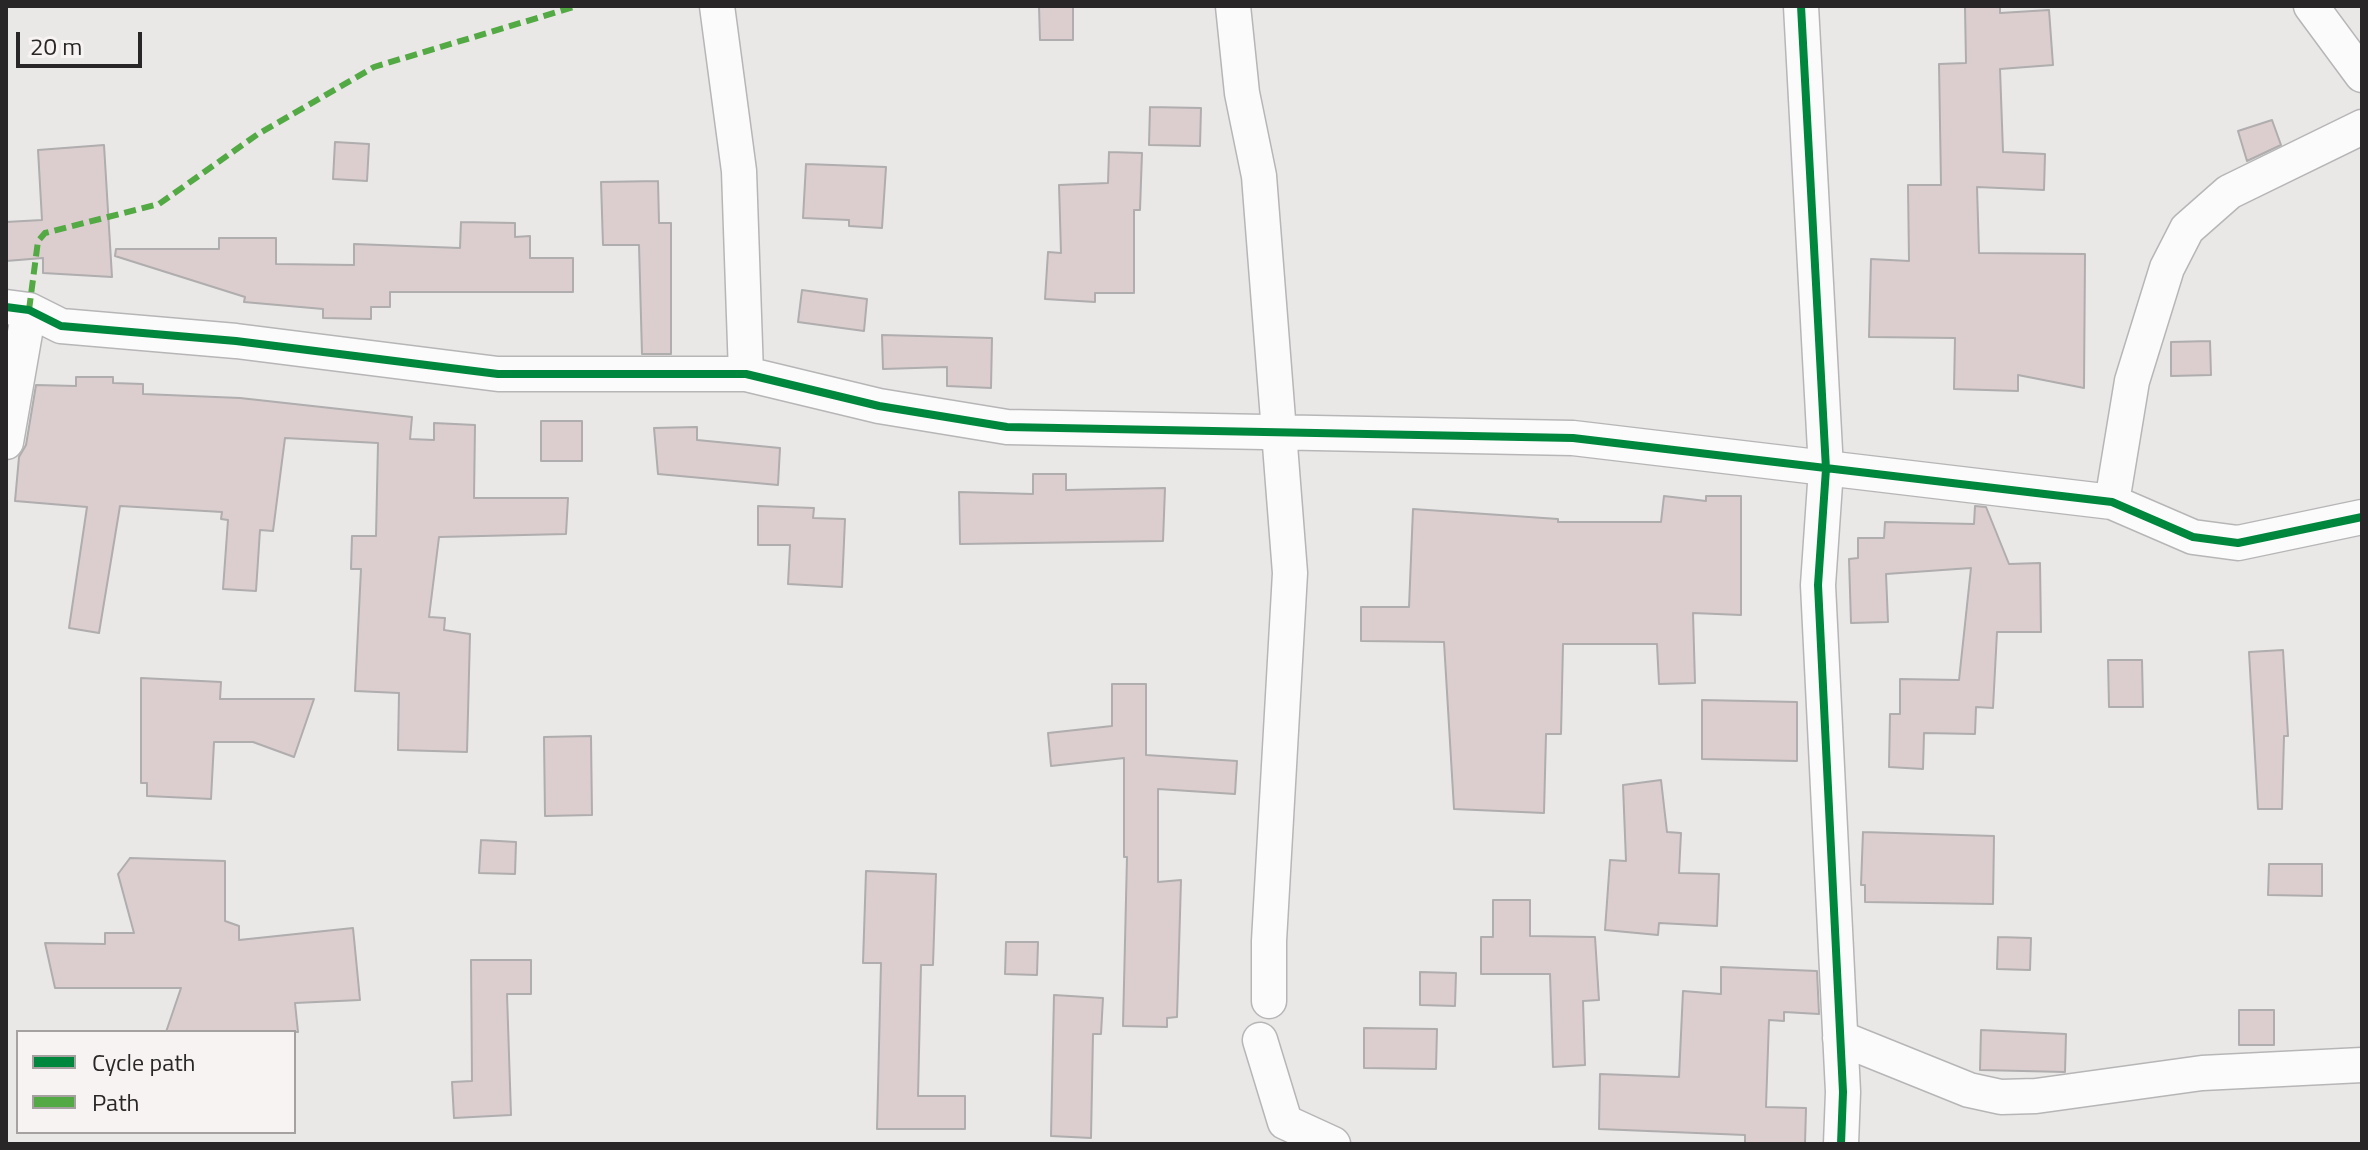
<!DOCTYPE html>
<html>
<head>
<meta charset="utf-8">
<style>
	body { margin:0 }
	#map { position:relative; width:2368px; height:1150px; overflow:hidden; background:#eae7e7; font-family:"Titillium Web",sans-serif }
	canvas { display:block }
	.frame { position:absolute; inset:0; border:8px solid #282626; pointer-events:none }
	.legend { position:absolute; left:16px; top:1030px; width:280px; height:104px; box-sizing:border-box; background:#f8f3f3; border:2px solid #a5a1a1; margin:0; padding:10px 14px; list-style:none; font-size:24px; color:#282626 }
	.legend li { display:flex; align-items:center; gap:16px; height:40px }
	.legend b { width:40px; border:2px solid #a5a1a1 }
	.scale { position:absolute; left:16px; top:32px; width:126px; height:36px; box-sizing:border-box; border:4px solid #282626; border-top:0; padding-left:10px; font-size:24px; line-height:28px; white-space:nowrap; color:#282626; -webkit-text-stroke:6px #f8f3f3; paint-order:stroke }
</style>
</head>
<body>
<div id="map">
<canvas width="2368" height="1150"></canvas>
<div class="frame"></div>
<ul class="legend">
<li><b style="height:10px;background:#00873e"></b>Cycle path</li>
<li><b style="height:10px;background:#53aa44"></b>Path</li>
</ul>
<div class="scale">20 m</div>
</div>
<script>
const g = document.querySelector('canvas').getContext('2d');
g.lineJoin = 'round';
function paint(path, color) {
  g.fillStyle = color;
  g.fill(path, 'evenodd');
}
function shape(rows) {
  const path = new Path2D();
  for (const r of rows) {
    path.moveTo(r[0], r[1]);
    for (let i = 2; i < r.length; i += 2) path.lineTo(r[i], r[i + 1]);
  }
  return path;
}
function trace(path, color, width, dash) {
  g.strokeStyle = color;
  g.lineWidth = width;
  g.lineCap = dash ? 'butt' : 'round';
  g.setLineDash(dash || []);
  g.stroke(path);
}
const building = shape([
	[1039,6,1073,6,1073,40,1040,40,1039,6],
	[2000,6,2000,13,2049,10,2053,65,2000,69,2003,152,2045,154,2044,190,1977,187,1979,253,2085,254,2084,388,2018,375,2018,391,1954,389,1955,338,1869,337,1871,259,1909,261,1908,185,1941,185,1939,64,1966,63,1965,7,2000,6],
	[1150,107,1201,108,1200,146,1149,145,1150,107],
	[2272,120,2281,145,2247,161,2238,131,2272,120],
	[335,142,369,144,367,181,333,179,335,142],
	[104,145,112,277,43,273,43,258,6,261,6,222,42,220,38,150,104,145],
	[1109,152,1142,153,1140,210,1134,210,1134,293,1095,293,1095,302,1045,299,1048,252,1061,253,1059,185,1108,183,1109,152],
	[806,164,886,167,882,228,849,226,849,220,803,218,806,164],
	[658,181,659,223,671,223,671,354,642,354,639,245,603,245,601,182,658,181],
	[461,222,515,223,515,237,530,236,530,258,573,258,573,292,390,292,390,307,371,307,371,319,323,318,323,309,244,302,245,297,115,256,116,249,219,249,219,238,276,238,276,264,354,265,354,244,460,248,461,222],
	[802,290,867,299,864,331,798,322,802,290],
	[882,335,992,338,991,388,947,386,947,367,883,369,882,335],
	[2210,341,2211,375,2171,376,2171,342,2210,341],
	[76,377,113,377,113,383,143,384,143,394,240,398,412,417,410,439,434,440,434,423,475,425,474,498,568,498,566,534,439,537,429,617,445,618,444,630,470,634,467,752,398,750,399,693,355,691,361,569,351,569,352,536,376,536,378,443,285,438,273,531,260,530,256,591,223,589,228,520,221,519,222,512,120,506,99,633,69,628,87,507,15,501,19,457,26,445,36,385,76,386,76,377],
	[541,421,582,421,582,461,541,461,541,421],
	[697,427,697,440,780,448,778,485,658,474,654,428,697,427],
	[1033,474,1066,474,1066,490,1165,488,1163,541,960,544,959,492,1033,494,1033,474],
	[1664,496,1706,501,1706,496,1741,496,1741,615,1693,613,1695,683,1659,684,1657,644,1563,644,1561,734,1546,734,1544,813,1454,809,1444,642,1361,641,1361,607,1409,607,1413,509,1558,519,1558,522,1661,522,1664,496],
	[758,506,814,508,813,518,845,519,842,587,788,584,790,545,758,545,758,506],
	[1975,506,1986,507,2009,564,2040,563,2041,632,1997,632,1993,708,1976,707,1975,734,1924,733,1923,769,1889,767,1890,714,1900,714,1900,679,1959,680,1971,568,1886,574,1888,622,1851,623,1849,559,1858,558,1858,538,1884,538,1885,522,1974,524,1975,506],
	[2283,650,2288,736,2284,736,2282,809,2258,809,2249,652,2283,650],
	[2108,660,2142,660,2143,707,2109,707,2108,660],
	[141,678,221,682,220,699,314,699,294,757,253,742,214,742,211,799,147,796,147,783,141,783,141,678],
	[1112,684,1146,684,1146,755,1237,761,1235,794,1158,789,1158,882,1181,880,1177,1017,1167,1018,1167,1027,1123,1026,1127,857,1124,857,1124,758,1051,766,1048,733,1112,726,1112,684],
	[1702,700,1797,702,1797,761,1702,759,1702,700],
	[591,736,592,815,545,816,544,737,591,736],
	[1661,780,1667,832,1681,833,1679,873,1719,874,1717,926,1659,923,1658,935,1605,930,1610,860,1626,861,1623,785,1661,780],
	[1863,832,1994,836,1993,904,1865,902,1865,885,1861,885,1863,832],
	[481,840,516,842,515,874,479,873,481,840],
	[130,858,225,861,225,921,239,926,239,940,353,928,360,1000,295,1003,298,1032,166,1032,181,988,55,988,45,943,105,944,105,933,134,933,118,874,130,858],
	[2269,864,2322,864,2322,896,2268,895,2269,864],
	[866,871,936,874,933,965,921,965,918,1096,965,1096,965,1129,877,1129,881,963,863,963,866,871],
	[1493,900,1530,900,1530,936,1595,937,1599,1000,1583,1001,1585,1065,1553,1067,1550,974,1481,974,1481,937,1493,937,1493,900],
	[1998,937,2031,938,2030,970,1997,969,1998,937],
	[1006,942,1038,942,1037,975,1005,974,1006,942],
	[471,960,531,960,531,994,507,994,511,1115,454,1118,452,1082,472,1081,471,960],
	[1721,967,1817,971,1819,1014,1784,1012,1784,1021,1769,1020,1766,1107,1806,1108,1805,1144,1745,1144,1745,1135,1599,1129,1600,1074,1679,1077,1683,991,1721,994,1721,967],
	[1420,972,1456,973,1455,1006,1420,1005,1420,972],
	[1054,995,1103,998,1101,1034,1093,1034,1091,1138,1051,1136,1054,995],
	[2239,1010,2274,1010,2274,1045,2239,1045,2239,1010],
	[1364,1028,1437,1029,1436,1069,1364,1068,1364,1028],
	[1981,1030,2066,1034,2065,1072,1980,1070,1981,1030]
]);
const minor = shape([
	[717,6,739,171,746,374],
	[1233,6,1242,93,1259,176,1290,573,1269,941,1269,1001],
	[1801,6,1826,469,1818,585,1843,1092,1841,1144],
	[2311,6,2362,75],
	[6,307,29,310,61,326,236,341,498,374,746,374,879,406,1007,427,1573,438,2112,502,2193,537,2238,543,2362,517],
	[6,442,29,310],
	[2112,502,2132,381,2167,268,2187,229,2229,192,2362,127],
	[1840,1038,1969,1090,2001,1097,2036,1096,2202,1073,2362,1065],
	[1260,1040,1285,1122,1333,1144]
]);
const quiet = shape([
	[29,310,38,241,45,233,159,204,258,134,374,67,577,6]
]);
const cycleway = shape([
	[1801,6,1826,469,1818,585,1843,1092,1841,1144],
	[6,307,29,310,61,326,236,341,498,374,746,374,879,406,1007,427,1573,438,2112,502,2193,537,2238,543,2362,517]
]);
paint(building, '#dccecf');
trace(building, '#afadad', 2);
trace(minor, '#b7b6b6', 37);
trace(minor, '#fcfbfb', 34);
trace(quiet, '#53aa44', 6, [12, 6]);
trace(cycleway, '#00873e', 8);
</script>
</body>
</html>
